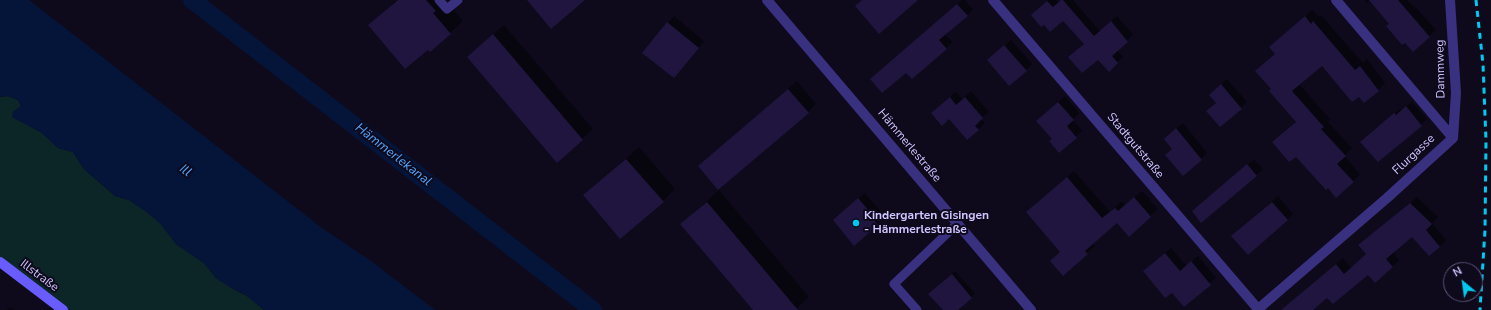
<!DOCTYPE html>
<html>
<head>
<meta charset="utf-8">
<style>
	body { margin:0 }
	#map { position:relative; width:1491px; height:310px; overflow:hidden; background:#0e0a1c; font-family:"Nunito Sans",sans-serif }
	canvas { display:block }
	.north { position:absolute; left:1443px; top:262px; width:40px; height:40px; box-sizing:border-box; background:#0e0a1c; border:1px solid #5b5577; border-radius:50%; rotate:331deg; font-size:11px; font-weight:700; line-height:16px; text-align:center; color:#cfc5ff }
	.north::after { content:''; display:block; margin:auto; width:14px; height:18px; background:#00caf0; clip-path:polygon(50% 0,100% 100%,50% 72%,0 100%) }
</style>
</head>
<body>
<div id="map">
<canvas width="1491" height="310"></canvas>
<div class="north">N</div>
</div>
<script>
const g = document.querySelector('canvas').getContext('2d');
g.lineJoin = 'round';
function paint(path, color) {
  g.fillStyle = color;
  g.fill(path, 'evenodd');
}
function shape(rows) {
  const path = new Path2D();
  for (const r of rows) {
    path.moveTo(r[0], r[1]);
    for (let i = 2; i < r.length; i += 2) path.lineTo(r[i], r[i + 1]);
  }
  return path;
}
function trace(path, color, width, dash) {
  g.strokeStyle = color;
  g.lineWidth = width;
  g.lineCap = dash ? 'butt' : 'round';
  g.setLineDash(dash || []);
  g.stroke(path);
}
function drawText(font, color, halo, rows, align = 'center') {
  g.font = font + ' "Nunito Sans",sans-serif';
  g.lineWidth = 4;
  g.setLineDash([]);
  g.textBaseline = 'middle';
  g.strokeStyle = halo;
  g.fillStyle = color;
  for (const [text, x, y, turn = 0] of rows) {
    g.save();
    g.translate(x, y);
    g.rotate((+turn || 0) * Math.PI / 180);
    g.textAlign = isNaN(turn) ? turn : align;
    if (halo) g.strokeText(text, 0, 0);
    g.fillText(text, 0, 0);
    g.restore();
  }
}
const green = shape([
	[8,96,18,100,21,106,13,112,13,117,42,133,58,148,73,152,84,169,115,196,129,200,148,213,161,224,176,244,204,263,216,278,233,289,247,296,264,310,63,310,0,262,0,97]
]);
const water = shape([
	[0,0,29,0,322,228,371,261,435,310,264,310,247,296,233,289,216,278,204,263,176,244,161,224,148,213,129,200,115,196,84,169,73,152,58,148,42,133,12,117,13,112,21,106,18,100,8,96,0,97]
]);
const shadow = shape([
	[397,0,445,0,463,21,430,51,428,49,370,25],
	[962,0,965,0,973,10,945,34,952,42,946,48,906,72,878,73],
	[1048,0,1056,0,1059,3,1062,0,1073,0,1100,31,1117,16,1133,35,1117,50,1123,57,1117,62,1075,52,1085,43,1063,19,1044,23,1032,15],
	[1365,0,1407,0,1420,12,1436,30,1413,50,1370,0,1367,3],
	[1312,10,1319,17,1321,15,1363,63,1367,59,1385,83,1378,90,1322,65,1299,84,1330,119,1328,122,1352,148,1344,156,1360,174,1353,182,1328,187,1281,135,1296,122,1272,89,1276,54,1270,47],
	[674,16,704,41,674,77,668,23],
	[504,25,593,129,557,161,468,57],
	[1011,40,1032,64,1026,70,994,54],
	[1227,79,1247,102,1241,108,1208,111,1216,102,1216,89],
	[797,81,816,104,808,112,708,158],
	[971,91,989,112,981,119,985,123,978,130,949,118,938,107,956,92,962,99],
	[1065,96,1079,113,1073,120,1082,131,1060,151,1053,139,1043,115],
	[1412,102,1427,119,1378,161,1367,136,1400,109,1401,110],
	[1183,123,1207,153,1201,159,1173,148,1171,133],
	[639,147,675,189,663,201,585,195],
	[1254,159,1263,169,1256,175,1199,205],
	[1074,171,1110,212,1122,201,1125,205,1142,191,1158,209,1129,235,1117,222,1092,243,1095,246,1063,274,1061,251,1034,205],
	[719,190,809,297,795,310,755,310,682,224],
	[865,193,881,212,880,213,884,218,854,244,840,214],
	[1278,196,1293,214,1287,220,1239,230],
	[1417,197,1438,217,1432,223,1446,240,1439,247,1412,236,1393,252,1399,260,1392,267,1368,273,1327,296,1311,310,1295,310,1297,297,1343,258,1351,268,1367,254,1359,245],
	[1171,248,1186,266,1198,256,1216,278,1184,306,1150,265],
	[955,271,975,294,960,307,952,310,944,310,933,291],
	[10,307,14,310,7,310]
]);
const canal = shape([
	[192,0,593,310]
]);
const building = shape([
	[398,0,426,0,436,11,433,13,451,34,430,52,428,50,405,69,368,25],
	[527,0,585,0,551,29],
	[862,0,918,0,879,34,855,6],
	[1061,0,1063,0,1094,36,1111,21,1128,42,1112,56,1118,63,1109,72,1098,60,1082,73,1068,57,1084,44,1063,21,1050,32,1044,25,1041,27,1031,15,1047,1,1053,7],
	[1369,0,1398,0,1430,37,1413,52,1405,43,1402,45,1386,26,1389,24],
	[957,4,968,16,939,40,947,49,912,79,906,73,882,93,870,79],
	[1305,16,1311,24,1313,21,1355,70,1360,66,1379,91,1364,103,1359,97,1352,102,1322,66,1292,91,1324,127,1321,129,1346,156,1337,164,1354,182,1336,198,1328,188,1326,190,1296,157,1289,162,1272,142,1296,122,1269,91,1271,89,1255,71,1275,54,1269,47],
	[667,22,699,48,674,78,642,53],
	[493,34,583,140,557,163,467,57],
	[1004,45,1027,71,1009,86,987,60],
	[1221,84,1242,109,1220,127,1206,111,1216,103,1209,95],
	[788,89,809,113,718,190,698,166],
	[950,97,956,105,965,97,983,118,975,126,979,130,967,140,949,119,942,126,931,113],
	[1058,102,1074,120,1067,126,1077,138,1059,153,1049,141,1052,139,1036,121],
	[1406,106,1422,126,1378,162,1360,142,1394,113,1396,115],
	[1176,128,1202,160,1183,176,1165,155,1172,149,1164,139],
	[626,159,664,202,620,239,583,195],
	[1247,164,1257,176,1201,223,1192,211],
	[1067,177,1102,218,1115,208,1118,211,1134,197,1151,217,1129,237,1117,223,1085,251,1088,254,1063,276,1050,261,1060,252,1026,212],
	[858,198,876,219,874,220,878,225,854,246,833,220],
	[707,202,798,310,753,310,680,224],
	[1272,202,1288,220,1248,255,1231,236],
	[1410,203,1432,224,1426,230,1440,247,1429,256,1412,237,1386,259,1393,267,1375,283,1368,275,1333,304,1327,298,1313,310,1281,310,1336,264,1344,274,1366,254,1358,245],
	[1165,253,1180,271,1191,261,1211,285,1184,307,1172,293,1165,298,1143,271],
	[952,274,972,298,958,310,943,310,928,294]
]);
const service = shape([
	[439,0,447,9,458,0],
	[917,310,894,284,957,224]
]);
const minor = shape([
	[993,0,1258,309],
	[1450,0,1456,93,1453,138],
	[1257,310,1387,198,1453,138,1336,0]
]);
const tertiary = shape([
	[767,0,1031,310]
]);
const secondary = shape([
	[0,262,63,310]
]);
const rail = shape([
	[1476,0,1483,64,1486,141,1485,230,1480,310]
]);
const markers = [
	[856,223,4,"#00caf0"]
];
const streetNames = [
	["Dammweg",1441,69,-91],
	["Hämmerlestraße",909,146,50],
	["Stadtgutstraße",1135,146,50],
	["Flurgasse",1414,155,-43],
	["Illstraße",39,276,37]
];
const poiNames = [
	["Kindergarten Gisingen",864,216],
	["- Hämmerlestraße",864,230]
];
const waterNames = [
	["Hämmerlekanal",393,155,38],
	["Ill",185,171,37]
];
paint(green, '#0c2627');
paint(water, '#05153a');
paint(shadow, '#0007');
trace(canal, '#05153a', 18);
paint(building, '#1f153e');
trace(service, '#39317f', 9);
trace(minor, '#39317f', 10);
trace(tertiary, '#39317f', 10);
trace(secondary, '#695cff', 10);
trace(rail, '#00caf0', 3, [6, 5]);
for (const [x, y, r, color] of markers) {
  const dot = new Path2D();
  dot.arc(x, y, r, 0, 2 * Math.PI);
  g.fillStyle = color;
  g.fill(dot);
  trace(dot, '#0e0a1c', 1.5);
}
drawText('12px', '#cfc5ff', '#0e0a1c', streetNames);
drawText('bold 12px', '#cfc5ff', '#0e0a1c', poiNames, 'left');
drawText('italic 13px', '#53a5ff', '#0e0a1c', waterNames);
</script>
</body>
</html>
